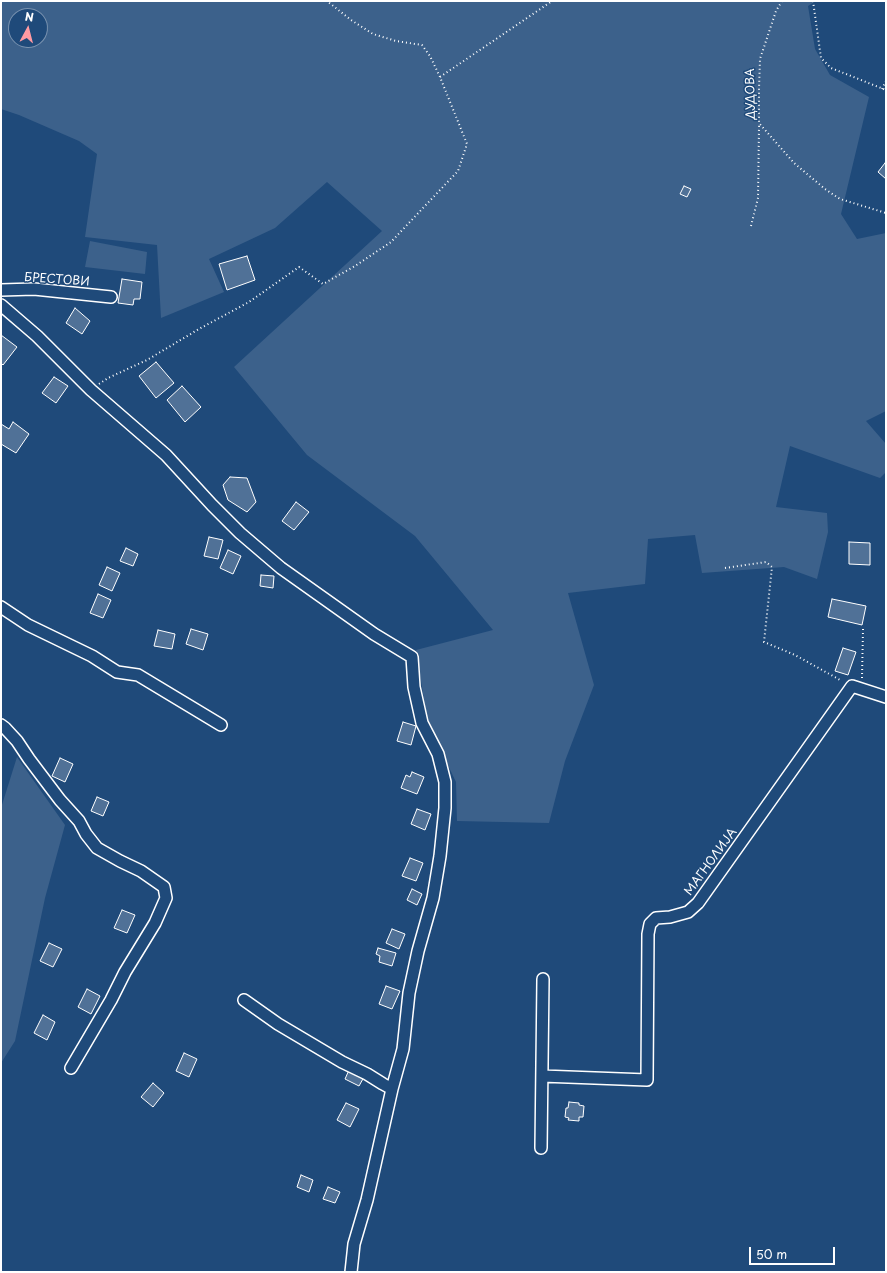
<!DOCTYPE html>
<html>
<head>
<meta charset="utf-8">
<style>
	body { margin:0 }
	#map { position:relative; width:887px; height:1273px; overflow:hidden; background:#1f4a7a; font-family:"Playpen Sans",sans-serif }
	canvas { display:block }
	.frame { position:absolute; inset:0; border:2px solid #fff; pointer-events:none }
	.north { position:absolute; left:8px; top:8px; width:40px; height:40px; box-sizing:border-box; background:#1f4a7a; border:1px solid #7992af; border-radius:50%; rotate:7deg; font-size:11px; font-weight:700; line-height:16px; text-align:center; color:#fff }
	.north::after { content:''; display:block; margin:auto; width:14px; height:18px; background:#ff9aa2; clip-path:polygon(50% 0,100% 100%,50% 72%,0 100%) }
	.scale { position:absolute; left:749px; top:1247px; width:86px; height:18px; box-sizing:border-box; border:2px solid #fff; border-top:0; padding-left:5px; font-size:12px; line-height:14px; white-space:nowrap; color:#fff; -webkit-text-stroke:3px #1f4a7a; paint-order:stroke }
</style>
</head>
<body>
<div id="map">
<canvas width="887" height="1273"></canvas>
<div class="frame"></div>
<div class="north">N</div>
<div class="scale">50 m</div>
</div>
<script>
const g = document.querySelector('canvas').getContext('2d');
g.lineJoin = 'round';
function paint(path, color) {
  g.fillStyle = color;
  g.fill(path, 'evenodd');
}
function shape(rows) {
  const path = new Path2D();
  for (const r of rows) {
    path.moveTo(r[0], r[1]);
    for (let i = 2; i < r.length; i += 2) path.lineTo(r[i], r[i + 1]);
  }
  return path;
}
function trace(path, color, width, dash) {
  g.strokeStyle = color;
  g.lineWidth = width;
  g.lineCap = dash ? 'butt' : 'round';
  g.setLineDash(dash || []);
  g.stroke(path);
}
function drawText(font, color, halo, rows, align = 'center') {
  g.font = font + ' "Playpen Sans",sans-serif';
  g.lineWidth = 3;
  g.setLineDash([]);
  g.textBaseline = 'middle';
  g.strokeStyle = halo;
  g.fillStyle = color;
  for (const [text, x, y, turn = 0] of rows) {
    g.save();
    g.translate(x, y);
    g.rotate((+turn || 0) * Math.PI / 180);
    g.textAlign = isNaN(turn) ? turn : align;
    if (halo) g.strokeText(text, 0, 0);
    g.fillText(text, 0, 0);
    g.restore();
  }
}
const green = shape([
	[1,1,816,1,808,6,815,49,830,75,869,97,841,214,857,239,886,233,886,411,866,421,886,444,886,472,880,478,790,446,776,507,827,513,828,532,817,579,784,567,702,573,695,535,648,539,645,584,568,593,594,685,565,761,549,823,457,821,456,782,428,724,416,650,493,630,415,536,307,455,234,367,382,231,327,182,275,228,209,259,224,292,161,318,157,245,85,237,97,154,79,141,19,115,1,109],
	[16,16,40,16,40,40,16,40],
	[90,241,147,252,145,274,85,267],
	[17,757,65,825,45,898,15,1041,1,1063,1,808]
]);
const building = shape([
	[885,163,886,163,886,179,878,172,885,163],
	[684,186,691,189,687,197,680,194,684,186],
	[247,256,255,280,227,290,219,264,247,256],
	[122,279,142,282,140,299,134,299,133,305,118,303,122,279],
	[75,308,90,321,82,334,66,323,75,308],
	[1,335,17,347,3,365,1,363,1,335],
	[156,362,174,383,156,398,139,376,156,362],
	[54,377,68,386,56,403,42,393,54,377],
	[182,386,201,407,185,422,167,400,182,386],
	[13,422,29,434,16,453,1,444,1,424,9,429,13,422],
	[230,477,247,478,256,502,247,512,228,500,223,485,230,477],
	[296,502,309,512,294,530,282,521,296,502],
	[209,537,223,540,218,559,204,556,209,537],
	[849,542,870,543,870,565,849,564,849,542],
	[126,548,138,554,133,566,120,561,126,548],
	[228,550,241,556,233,574,220,568,228,550],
	[107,567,120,573,112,591,99,585,107,567],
	[261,575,274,576,273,588,260,586,261,575],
	[98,594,111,600,103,618,90,613,98,594],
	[832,599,866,606,862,625,828,617,832,599],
	[191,629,208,634,203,650,186,644,191,629],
	[158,630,175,634,172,649,154,646,158,630],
	[843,648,856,652,848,675,835,671,843,648],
	[403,722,416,726,411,745,397,741,403,722],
	[60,758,73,764,65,782,52,776,60,758],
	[412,772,424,777,417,794,401,788,406,775,410,777,412,772],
	[97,797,109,802,103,816,91,811,97,797],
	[417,809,431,814,425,830,411,824,417,809],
	[410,858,423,863,416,881,402,876,410,858],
	[412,889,422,894,417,905,407,900,412,889],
	[122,910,135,915,127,933,114,928,122,910],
	[392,929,405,934,399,949,386,943,392,929],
	[49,943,62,949,53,967,40,961,49,943],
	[378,948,396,953,392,966,379,962,380,956,376,954,378,948],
	[386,986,400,991,392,1009,379,1004,386,986],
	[87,989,100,996,91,1014,78,1007,87,989],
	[43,1015,55,1022,47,1040,34,1033,43,1015],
	[184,1053,197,1059,189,1077,176,1071,184,1053],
	[349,1070,364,1077,359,1086,345,1079,349,1070],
	[153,1083,164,1093,153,1107,141,1097,153,1083],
	[569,1102,579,1103,579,1105,584,1106,583,1117,579,1117,579,1121,568,1120,569,1118,565,1117,566,1108,568,1108,569,1102],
	[346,1103,359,1109,350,1127,337,1120,346,1103],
	[301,1175,313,1180,309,1192,297,1187,301,1175],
	[328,1187,340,1192,335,1203,323,1199,328,1187]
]);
const path = shape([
	[782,1,776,11,760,59,759,89,759,123,794,163,825,189,840,199,886,213],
	[813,1,821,58,831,68,886,90],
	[440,77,552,1],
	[882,89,886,81],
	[751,226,758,198,759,125],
	[99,384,108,378,147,360,199,329,249,302,299,267,323,284,355,266,391,242,423,208,458,171,467,144,440,77,430,56,422,45,396,41,373,34,351,20,327,1],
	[725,568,766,562,772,567,764,642,795,655,842,681],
	[862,678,863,629]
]);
const street = shape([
	[1,290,34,289,111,297],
	[1,305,37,336,91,390,166,455,212,505,240,533,281,568,374,634,412,657,414,687,422,723,438,754,445,782,445,808,440,856,433,898,418,951,409,993,403,1049,392,1089,367,1200,354,1244,351,1272],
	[1,607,28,625,92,656,117,672,138,675,221,725],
	[1,725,5,728,17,741,29,759,60,800,79,821,86,834,97,848,120,861,141,871,164,887,166,898,155,923,125,972,111,1000,71,1068],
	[244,1000,278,1024,342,1062,367,1074,383,1084,392,1089],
	[542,1076,647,1080,648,934,650,924,656,918,670,917,688,912,698,903,852,686,886,697],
	[541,1148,543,979]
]);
const streetNames = [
	["ДУДОВА",751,94,-91],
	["БРЕСТОВИ",57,280,4],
	["МАГНОЛИЈА",711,862,-54]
];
paint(green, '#3c618b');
paint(building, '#507197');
trace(building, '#fff', 1);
trace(street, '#fff', 14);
trace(path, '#fff', 2, [1, 3]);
trace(street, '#1f4a7a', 11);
drawText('12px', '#fff', '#1f4a7a', streetNames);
</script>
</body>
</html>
